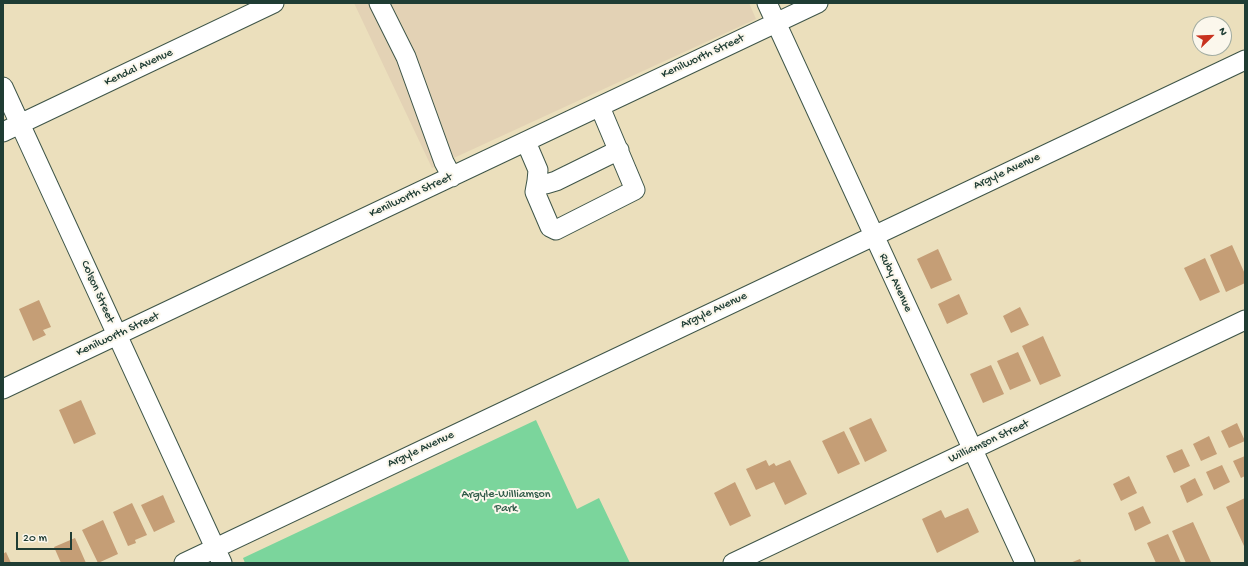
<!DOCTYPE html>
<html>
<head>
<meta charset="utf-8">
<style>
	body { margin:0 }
	#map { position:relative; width:1248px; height:566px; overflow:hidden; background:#ebdfbc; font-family:"Gochi Hand",sans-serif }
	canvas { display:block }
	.frame { position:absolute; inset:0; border:4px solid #1f3d34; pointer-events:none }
	.north { position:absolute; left:1192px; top:16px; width:40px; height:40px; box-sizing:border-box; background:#fbf7ec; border:1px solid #a3ada2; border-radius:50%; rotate:67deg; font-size:11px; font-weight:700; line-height:16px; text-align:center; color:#1f3d34 }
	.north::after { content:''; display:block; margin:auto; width:14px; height:18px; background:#c8321e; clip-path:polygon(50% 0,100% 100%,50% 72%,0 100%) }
	.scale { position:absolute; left:16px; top:532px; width:56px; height:18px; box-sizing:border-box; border:2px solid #1f3d34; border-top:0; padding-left:5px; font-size:12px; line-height:14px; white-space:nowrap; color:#1f3d34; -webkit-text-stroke:3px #fbf7ec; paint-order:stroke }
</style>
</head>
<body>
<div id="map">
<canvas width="1248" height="566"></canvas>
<div class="frame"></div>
<div class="north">N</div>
<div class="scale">20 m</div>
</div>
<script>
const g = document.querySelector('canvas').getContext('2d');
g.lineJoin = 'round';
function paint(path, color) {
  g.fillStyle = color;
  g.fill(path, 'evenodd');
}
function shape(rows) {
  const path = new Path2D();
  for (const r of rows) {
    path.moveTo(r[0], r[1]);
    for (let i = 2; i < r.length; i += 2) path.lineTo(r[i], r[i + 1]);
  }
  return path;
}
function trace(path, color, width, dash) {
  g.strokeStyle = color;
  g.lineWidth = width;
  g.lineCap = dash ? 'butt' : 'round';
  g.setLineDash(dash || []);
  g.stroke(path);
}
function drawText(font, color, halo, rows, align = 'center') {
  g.font = font + ' "Gochi Hand",sans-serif';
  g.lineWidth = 4;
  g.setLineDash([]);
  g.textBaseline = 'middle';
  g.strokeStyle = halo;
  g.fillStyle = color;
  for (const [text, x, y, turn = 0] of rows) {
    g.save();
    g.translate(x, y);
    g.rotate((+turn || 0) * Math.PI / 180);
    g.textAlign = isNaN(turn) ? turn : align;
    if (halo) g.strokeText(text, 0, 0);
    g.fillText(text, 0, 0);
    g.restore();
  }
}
const built = shape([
	[354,3,749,3,756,19,432,168]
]);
const green = shape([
	[536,420,577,509,599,498,630,563,245,563,243,558]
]);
const building = shape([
	[1232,245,1245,274,1245,283,1226,292,1210,255],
	[938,249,952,280,931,289,917,259],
	[1205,258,1220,292,1200,301,1184,268],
	[959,294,968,314,947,324,938,304],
	[39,300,51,327,43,330,46,335,33,341,19,309],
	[1020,307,1029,325,1011,333,1003,316],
	[1043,336,1061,376,1040,385,1022,346],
	[1018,352,1031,381,1010,390,997,361],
	[991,365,1004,394,983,403,970,374],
	[81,400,96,434,74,444,59,410],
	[871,418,887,451,865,462,849,428],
	[1237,423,1245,441,1229,448,1221,431],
	[844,431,860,464,838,474,822,441],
	[1209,436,1217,454,1201,461,1193,444],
	[1182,449,1190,466,1174,473,1166,456],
	[1245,456,1245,476,1241,478,1233,461],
	[766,460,769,466,774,463,776,466,790,460,807,494,785,505,774,482,756,490,746,469],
	[1222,465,1230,482,1214,490,1206,472],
	[1129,476,1137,493,1121,501,1113,484],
	[1195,478,1203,495,1187,503,1180,486],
	[735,482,751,516,730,526,714,493],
	[163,495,175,522,154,532,141,505],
	[1245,498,1245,545,1244,546,1226,507],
	[132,503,147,535,135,540,136,543,128,546,113,512],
	[1143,506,1151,523,1135,531,1128,513],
	[968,508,979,532,937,553,922,519,941,510,945,518],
	[103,520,118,554,98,563,82,530],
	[1193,522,1211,562,1207,563,1186,563,1172,531],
	[1168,534,1181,563,1156,563,1147,543],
	[75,538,86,563,61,563,54,547],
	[6,552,11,563,3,563,3,554],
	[1080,559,1082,563,1070,563]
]);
const minor = shape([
	[379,3,406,57,444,162,452,177],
	[767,3,1025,563],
	[3,87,222,563],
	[3,132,274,3],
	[526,142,538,170,537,181,546,184,556,181,619,150],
	[537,181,535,192,550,227,556,230,635,190,600,107],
	[3,389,818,3],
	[184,563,1245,60],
	[733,563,1245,320]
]);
const streetNames = [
	["Kenilworth Street",703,57,-25],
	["Kendal Avenue",139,68,-25],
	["Argyle Avenue",1007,172,-25],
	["Kenilworth Street",411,196,-25],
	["Ruby Avenue",895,283,65],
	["Colson Street",97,292,66],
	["Argyle Avenue",714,311,-25],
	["Kenilworth Street",118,335,-25],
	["Williamson Street",989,442,-25],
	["Argyle Avenue",421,450,-25]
];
const parkNames = [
	["Argyle-Williamson",506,495],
	["Park",506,509]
];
paint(built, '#e3d2b5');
paint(green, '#7bd59c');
paint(building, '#c59e76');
trace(minor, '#3e5548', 21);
trace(minor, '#fff', 19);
drawText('12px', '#1f3d34', '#fbf7ec', streetNames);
drawText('12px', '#315b49', '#fbf7ec', parkNames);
</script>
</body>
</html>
